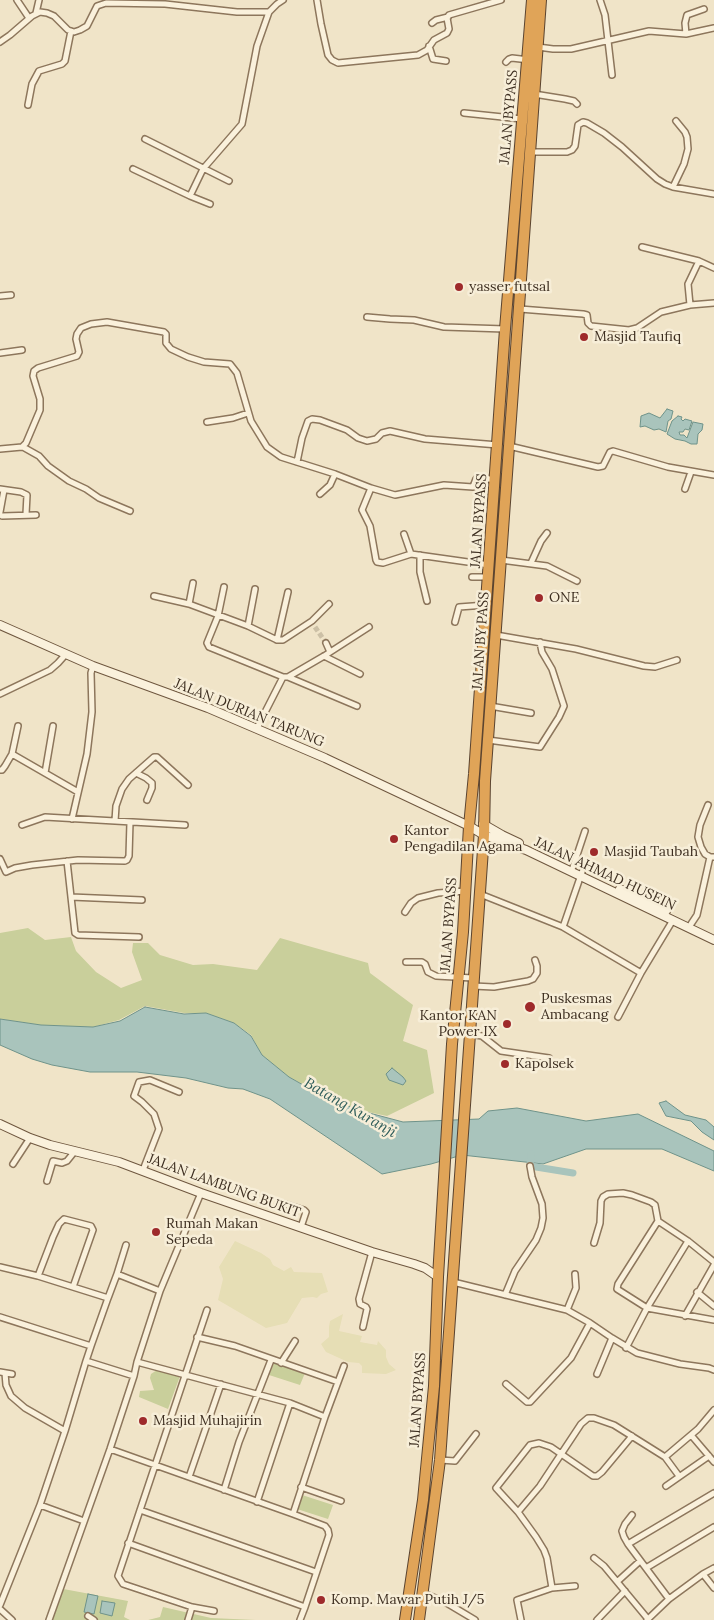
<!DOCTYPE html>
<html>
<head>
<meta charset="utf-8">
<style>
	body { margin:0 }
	canvas { display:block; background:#f0e4c8 }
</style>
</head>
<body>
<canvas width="714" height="1620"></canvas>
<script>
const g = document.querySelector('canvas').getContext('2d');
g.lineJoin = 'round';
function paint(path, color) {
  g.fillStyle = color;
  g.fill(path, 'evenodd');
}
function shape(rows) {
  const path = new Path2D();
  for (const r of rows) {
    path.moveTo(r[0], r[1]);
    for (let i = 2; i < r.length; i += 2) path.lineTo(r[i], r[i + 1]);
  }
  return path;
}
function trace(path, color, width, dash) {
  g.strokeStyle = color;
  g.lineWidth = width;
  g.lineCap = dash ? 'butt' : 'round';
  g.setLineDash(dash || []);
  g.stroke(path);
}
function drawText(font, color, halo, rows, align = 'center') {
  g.font = font + ' Lora,serif';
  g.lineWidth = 5;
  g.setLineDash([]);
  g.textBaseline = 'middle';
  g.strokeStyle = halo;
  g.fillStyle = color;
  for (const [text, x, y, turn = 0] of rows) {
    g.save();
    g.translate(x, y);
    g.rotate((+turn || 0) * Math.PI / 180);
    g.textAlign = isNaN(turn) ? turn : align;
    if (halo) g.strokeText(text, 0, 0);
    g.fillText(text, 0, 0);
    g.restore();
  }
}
const farmland = shape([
	[235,1241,261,1253,270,1259,273,1265,284,1271,291,1267,294,1272,322,1273,328,1292,321,1294,317,1298,313,1297,302,1298,287,1323,266,1328,218,1300,223,1279,219,1267],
	[343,1314,339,1331,362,1336,360,1342,377,1345,378,1341,386,1350,386,1357,389,1364,396,1370,386,1374,362,1373,362,1366,359,1363,348,1362,326,1352,321,1344,329,1337,329,1327,330,1321]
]);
const green = shape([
	[28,928,45,940,71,937,76,951,96,972,121,988,142,980,132,952,133,943,148,943,160,955,193,965,213,964,257,970,280,938,368,963,370,973,413,1005,403,1041,427,1050,434,1093,387,1116,359,1110,321,1094,289,1077,262,1055,251,1035,234,1023,206,1013,184,1013,145,1006,119,1020,93,1027,41,1025,0,1019,0,933],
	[275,1361,305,1373,300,1385,269,1375],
	[157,1370,180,1376,168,1409,139,1397,140,1391,154,1390,150,1378,151,1374],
	[302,1495,333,1505,328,1519,297,1509],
	[58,1588,128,1601,124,1617,130,1620,46,1620],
	[163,1607,211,1618,256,1620,148,1620,160,1617]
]);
const water = shape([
	[667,409,673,411,671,419,668,421,666,432,659,429,654,430,645,426,640,427,641,416,649,413,660,418,667,409],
	[678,416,682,417,681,419,683,421,685,419,692,421,689,430,685,429,683,432,679,432,680,435,684,435,687,438,693,422,703,424,702,430,698,434,697,444,691,444,685,441,675,439,667,434,672,421,678,416],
	[145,1007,184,1014,206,1013,234,1023,251,1036,262,1055,289,1077,321,1095,358,1110,403,1122,479,1119,488,1111,517,1108,586,1121,638,1114,714,1151,714,1171,662,1149,586,1149,543,1164,462,1155,431,1164,382,1174,270,1099,243,1089,228,1088,186,1078,137,1072,90,1072,52,1065,32,1059,0,1045,0,1019,41,1025,93,1027,120,1021,145,1007],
	[392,1068,403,1077,406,1081,403,1085,389,1080,386,1074,392,1068],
	[666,1101,685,1115,706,1120,714,1127,714,1140,702,1132,691,1121,666,1116,659,1103,666,1101],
	[88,1594,98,1596,94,1614,84,1612,88,1594],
	[102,1601,115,1603,112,1616,100,1613,102,1601]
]);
const canal = shape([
	[531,1154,530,1166,573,1173]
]);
const streetTunnel = shape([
	[315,627,326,643]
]);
const street = shape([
	[17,0,29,18],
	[317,0,321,24,328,55,332,60,338,63,418,55,427,50,434,40,447,33,449,29,447,18,449,15,501,0],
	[600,0,605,15,612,75],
	[36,13,39,0],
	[432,23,436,20,448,17],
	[686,34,714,28],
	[0,42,10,35,32,16,40,12,47,13,54,16,68,30,74,32,80,30,87,26,97,6,106,3,165,4,237,12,269,12,277,4,283,0],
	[429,46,433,59,446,61],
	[538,47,553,49,571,49,649,31,686,34,685,23,687,15,704,9],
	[506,62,509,59,512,58,529,60],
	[534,94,565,99,574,101,577,104],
	[28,105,32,84,39,71,62,64,65,61,71,31],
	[464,113,522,119],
	[145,139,229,181],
	[531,152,567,152,572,150,575,146,578,125,583,122,587,123,604,133,622,147,657,179,665,184,673,187,714,194],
	[133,169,190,196,203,169,242,124,257,46,269,12],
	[673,187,684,164,688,149,687,137,685,132,676,121],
	[190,196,210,204],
	[642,247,699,261,714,268],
	[0,296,11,295],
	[690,305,714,303],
	[520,309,583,314,587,315,588,323,591,326,629,330,637,328,661,312,690,305,688,284,699,261],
	[367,317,390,319,414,320,444,327,505,329],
	[0,353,22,350],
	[207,422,233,418,248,413],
	[509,446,598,467,603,466,610,452,613,451,668,467,714,475],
	[23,447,39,456,48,466,69,481,86,489,99,498,130,511],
	[0,449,22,447,26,443,40,410,40,399,33,376,34,371,38,368,77,356,79,352,76,339,77,334,81,328,91,324,107,322,164,332,166,334,166,343,171,349,188,357,204,362,230,364,237,373,251,421,267,447,281,457,335,474,371,488,395,495,444,485,473,487,476,479,478,477,495,480],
	[297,462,302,438,308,421,312,419,320,420,347,430,358,438,367,441,376,439,382,433,390,431,425,439,498,445],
	[371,488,362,510,370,526,376,560,377,562,383,563,411,554,489,565],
	[0,489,21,492,27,495,26,514],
	[685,489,691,472],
	[320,494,330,485,335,474],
	[0,512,4,490],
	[0,515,2,516,36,515],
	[404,534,411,554],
	[420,555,420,572,427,601],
	[501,560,547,566,577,581],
	[531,563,541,541,547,533],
	[472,577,488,577],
	[224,587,218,616,207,643,209,647,283,677],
	[154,596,189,604,248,626,277,640,283,640,312,621,329,604],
	[189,604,193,583],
	[455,622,459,607,486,605],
	[248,626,255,589],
	[496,635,576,649,644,666,655,667,677,660],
	[277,640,288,592],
	[326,643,330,652],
	[324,656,360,674],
	[288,677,357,706],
	[0,694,50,670,58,663,66,654],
	[490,706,531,713],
	[18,726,12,754,78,792],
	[257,728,283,677,288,677,324,656,369,627],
	[488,740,540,747,559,717,564,706,552,669,542,652,540,642],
	[0,770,2,770,5,766,12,754],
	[45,773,53,726],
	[136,773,146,778,152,783,152,788,147,800],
	[708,805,700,825,698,837,701,847,705,854,710,857],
	[72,819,87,754,92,712,91,673,93,666],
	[115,821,116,806,122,789,129,779,154,757,157,757,188,785],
	[22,825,45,817,185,825],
	[0,859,6,872,15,868,32,865,78,860,125,861,127,860,129,856,130,822],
	[67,861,75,933,78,935,139,937],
	[573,867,585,831],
	[480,894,563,927,641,973],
	[71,897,142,900],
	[405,912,411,903,418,898,438,893,466,891],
	[691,924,697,915,710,857,714,857],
	[563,927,582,872],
	[406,962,422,962,425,964,428,972,436,976,473,978],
	[473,986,494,987,528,981,533,979,537,973,537,966,535,960],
	[618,1017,641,973,673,920],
	[470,1034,482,1036,501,1051,549,1058],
	[13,1164,30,1138],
	[143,1170,159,1129,154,1114,142,1102,134,1096,139,1082,150,1080,179,1092],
	[47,1181,53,1161,62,1163,67,1161,75,1151],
	[282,1203,304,1210,306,1212,301,1227],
	[658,1221,688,1241,714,1262],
	[594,1243,600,1223,601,1201,603,1197,608,1194,623,1193,632,1195,651,1202,655,1205,658,1221,618,1284,617,1289,647,1308,714,1320],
	[0,1267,38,1276,108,1298,117,1274,160,1291],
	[117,1274,126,1245],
	[38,1276,53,1237,59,1224,64,1219,91,1226,93,1230,73,1287],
	[453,1282,567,1310,590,1323,612,1338,637,1353,680,1364,709,1368,714,1370],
	[697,1292,714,1306],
	[505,1295,515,1271,536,1240,541,1228,543,1218,542,1204,532,1177,530,1166],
	[207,1310,118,1576,123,1584,192,1607,214,1611],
	[567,1310,576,1288,575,1274],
	[685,1316,714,1265],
	[0,1317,91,1346,108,1298],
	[363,1327,367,1309,366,1307,360,1304,359,1299,372,1252],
	[197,1337,235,1346,338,1382],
	[91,1346,86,1361,134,1376],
	[626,1348,647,1308,688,1241],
	[281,1363,295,1341],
	[0,1372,12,1374],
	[5,1373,6,1385,11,1396,25,1408,65,1431],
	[597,1374,612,1338],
	[506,1384,527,1402,530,1402,571,1358,590,1323],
	[325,1417,344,1366],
	[691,1435,714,1462],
	[110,1449,293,1514],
	[665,1457,679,1476],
	[440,1460,455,1461,476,1434],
	[189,1477,221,1384],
	[666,1486,709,1456],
	[301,1487,341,1501],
	[224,1490,239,1442,271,1360],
	[257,1502,290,1403],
	[140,1510,316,1572],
	[518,1512,496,1488,530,1445,539,1443,551,1447,593,1476,597,1476,602,1472,632,1436],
	[84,1521,40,1505,65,1431,86,1361],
	[128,1543,305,1607,329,1535,328,1530,325,1526,293,1514,325,1417,290,1403,137,1362],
	[628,1544,624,1537,622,1531,625,1524,632,1515],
	[594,1558,604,1566,648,1619],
	[646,1568,714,1527],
	[703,1574,714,1568],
	[618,1581,640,1561],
	[552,1588,575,1586],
	[423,1593,445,1602,475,1620],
	[669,1599,628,1544,714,1493],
	[0,1605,40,1505],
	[0,1609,12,1620],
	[88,1616,94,1620],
	[49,1620,110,1449,134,1376,137,1362,160,1291,201,1193],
	[188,1620,192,1607],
	[300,1620,305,1607],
	[521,1620,517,1600,552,1588,547,1558,544,1550,536,1537,518,1512,540,1486,581,1424,588,1418,594,1418,614,1425,665,1457,698,1429,714,1410],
	[597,1620,625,1591],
	[647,1620,669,1599,703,1574,714,1588]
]);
const secondary = shape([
	[0,625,93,666,208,708,325,758,469,826,484,835,526,850,714,940],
	[483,824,502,835,519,843],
	[620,889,666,911],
	[0,1124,30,1138,50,1145,119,1162,201,1193,372,1252,414,1264,425,1268,438,1277]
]);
const highway = shape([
	[405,1620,423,1500,434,1386,438,1277,452,1044,463,932,469,826,474,774,505,329,532,0],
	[419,1620,440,1460,484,835,485,781,541,0]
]);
const markers = [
	[459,287,5,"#9e2a2b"],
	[584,337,5,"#9e2a2b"],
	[539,598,5,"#9e2a2b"],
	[394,839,5,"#9e2a2b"],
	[594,852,5,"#9e2a2b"],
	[530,1007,6,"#9e2a2b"],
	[507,1024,5,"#9e2a2b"],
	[505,1064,5,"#9e2a2b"],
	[156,1232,5,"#9e2a2b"],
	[143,1421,5,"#9e2a2b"],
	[321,1600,5,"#9e2a2b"]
];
const streetNames = [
	["JALAN BYPASS",509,117,-85],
	["JALAN BYPASS",479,521,-86],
	["JALAN BY PASS",481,641,-86],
	["JALAN DURIAN TARUNG",249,713,22],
	["JALAN AHMAD HUSEIN",605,874,25],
	["JALAN BYPASS",449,925,-86],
	["JALAN LAMBUNG BUKIT",224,1186,20],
	["JALAN BYPASS",418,1400,-86]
];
const poiNames = [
	["yasser futsal",469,287],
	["Masjid Taufiq",594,337],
	["ONE",549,598],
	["Kantor",404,831],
	["Pengadilan Agama",404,847],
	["Masjid Taubah",604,852],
	["Puskesmas",541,999],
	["Ambacang",541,1015],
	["Kantor KAN",497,1016,"right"],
	["Power IX",497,1032,"right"],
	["Kapolsek",515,1064],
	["Rumah Makan",166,1224],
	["Sepeda",166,1240],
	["Masjid Muhajirin",153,1421],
	["Komp. Mawar Putih J/5",331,1600]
];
const waterNames = [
	["Batang Kuranji",350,1108,30]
];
paint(farmland, '#e6deb5');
paint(green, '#c9cf9b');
paint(water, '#a9c4bc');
trace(water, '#6f938a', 1);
trace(canal, '#a9c4bc', 7);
trace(streetTunnel, '#ccc0a6', 5, [5, 2.5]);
trace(street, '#8d765c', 8);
trace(secondary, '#6f573f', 10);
trace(highway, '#5b4430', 12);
trace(street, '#faf1dc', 5);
trace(secondary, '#faf1dc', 8);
trace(highway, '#e0a458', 10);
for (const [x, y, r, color] of markers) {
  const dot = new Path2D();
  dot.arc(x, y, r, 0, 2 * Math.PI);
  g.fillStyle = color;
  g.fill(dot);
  trace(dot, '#f7eed8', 2);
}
drawText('14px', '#3d2e20', '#f7eed8', streetNames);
drawText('14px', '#3d2e20', '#f7eed8', poiNames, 'left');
drawText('italic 15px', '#2f5d5a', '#f7eed8', waterNames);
</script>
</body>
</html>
